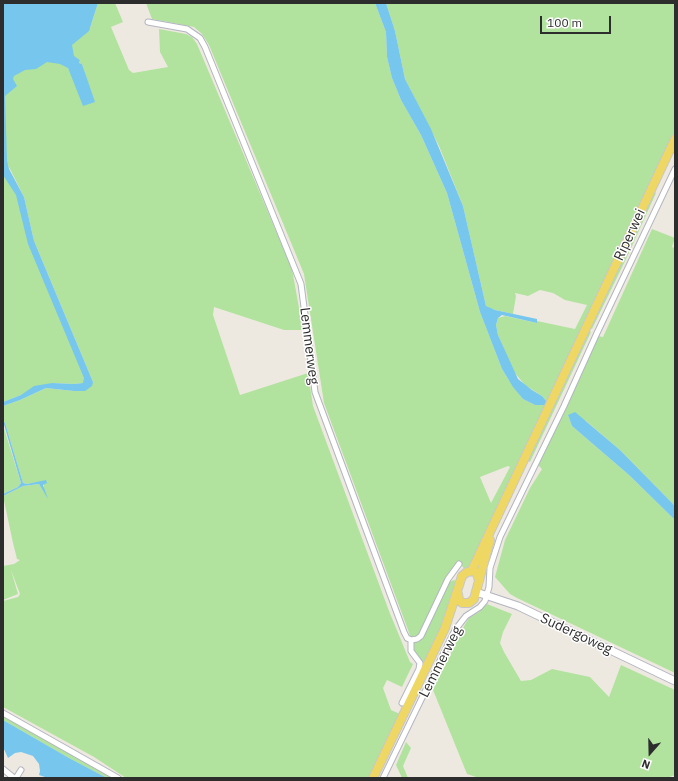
<!DOCTYPE html>
<html>
<head>
<meta charset="utf-8">
<style>
	body { margin:0 }
	#map { position:relative; width:678px; height:781px; overflow:hidden; background:#eee9e0; font-family:"IBM Plex Sans",sans-serif }
	canvas { display:block }
	.frame { position:absolute; inset:0; border:4px solid #2d2d2d; pointer-events:none }
	.north { position:absolute; left:630px; top:733px; width:40px; height:40px; -webkit-text-stroke:3px #fff; paint-order:stroke; rotate:200deg; font-size:11px; font-weight:700; line-height:16px; text-align:center; color:#2d2d2d }
	.north::after { content:''; display:block; margin:auto; width:14px; height:18px; background:#2d2d2d; clip-path:polygon(50% 0,100% 100%,50% 72%,0 100%) }
	.scale { position:absolute; left:540px; top:16px; width:71px; height:18px; box-sizing:border-box; border:2px solid #2d2d2d; border-top:0; padding-left:5px; font-size:12px; line-height:14px; white-space:nowrap; color:#2d2d2d; -webkit-text-stroke:3px #fff; paint-order:stroke }
</style>
</head>
<body>
<div id="map">
<canvas width="678" height="781"></canvas>
<div class="frame"></div>
<div class="north">N</div>
<div class="scale">100 m</div>
</div>
<script>
const g = document.querySelector('canvas').getContext('2d');
g.lineJoin = 'round';
function paint(path, color) {
  g.fillStyle = color;
  g.fill(path, 'evenodd');
}
function shape(rows) {
  const path = new Path2D();
  for (const r of rows) {
    path.moveTo(r[0], r[1]);
    for (let i = 2; i < r.length; i += 2) path.lineTo(r[i], r[i + 1]);
  }
  return path;
}
function trace(path, color, width, dash) {
  g.strokeStyle = color;
  g.lineWidth = width;
  g.lineCap = dash ? 'butt' : 'round';
  g.setLineDash(dash || []);
  g.stroke(path);
}
function drawText(font, color, halo, rows, align = 'center') {
  g.font = font + ' "IBM Plex Sans",sans-serif';
  g.lineWidth = 3;
  g.setLineDash([]);
  g.textBaseline = 'middle';
  g.strokeStyle = halo;
  g.fillStyle = color;
  for (const [text, x, y, turn = 0] of rows) {
    g.save();
    g.translate(x, y);
    g.rotate((+turn || 0) * Math.PI / 180);
    g.textAlign = isNaN(turn) ? turn : align;
    if (halo) g.strokeText(text, 0, 0);
    g.fillText(text, 0, 0);
    g.restore();
  }
}
const green = shape([
	[3,3,90,28,98,3,115,3,123,22,111,27,129,70,133,73,168,67,160,52,159,29,186,34,192,37,197,44,292,269,303,330,284,330,214,307,213,315,240,395,308,373,313,406,389,611,410,662,413,664,402,687,387,680,383,688,391,710,400,714,370,778,126,778,94,757,3,707,3,601,18,597,20,594,11,570,18,594,3,600,3,566,14,564,20,560,17,559,13,543,3,496,23,486,39,484,44,492,44,484,40,482,27,484,23,483,5,423,3,421,3,406,20,400,46,388,74,391,93,382,34,241,24,197,8,165,16,194,86,379,83,383,74,384,52,383,3,402],
	[75,57,80,60,79,63,82,64,94,102,72,76,68,68],
	[146,3,375,3,386,32,387,57,392,78,401,100,421,135,447,193,480,312,502,369,508,379,523,399,535,405,545,405,474,565,465,570,459,562,452,569,420,633,417,637,411,638,324,403,304,274,209,45,202,34,194,27,152,19],
	[508,466,510,467,491,503,480,477],
	[386,3,675,3,675,132,547,402,542,396,525,385,514,372,498,335,496,325,498,318,505,316,537,323,537,321,575,329,587,305,565,300,553,293,540,290,528,296,515,293,516,296,513,314,491,309,486,306,463,206,439,146,405,79,395,31],
	[653,191,656,193,627,257,592,329,589,328],
	[652,229,675,238,672,247,675,248,675,506,620,450,586,421,568,415,572,426,629,475,675,520,675,673,517,598,510,594,495,577,505,540,530,488,542,469,537,464,598,336,603,337],
	[588,330,591,332,530,462,526,460],
	[3,425,21,483,18,487,3,494],
	[454,580,457,582,449,611,423,667,412,651,413,643,419,640,449,582],
	[487,604,512,614,503,632,500,643,504,652,521,681,531,680,552,669,590,677,609,697,621,665,675,690,675,775,667,778,479,778,467,774,433,690,464,626,469,618,479,612],
	[3,714,116,778,107,778,69,758,3,720],
	[406,742,411,748,403,766,408,778,402,778,396,765]
]);
const water = shape([
	[3,3,98,3,89,31,72,45,74,56,80,60,79,63,82,64,95,102,83,106,68,68,60,64,47,62,36,69,25,70,14,76,13,79,17,86,5,96,7,161,9,169,24,197,34,241,93,382,92,386,85,391,74,391,46,388,20,400,3,406,3,402,21,395,34,386,52,383,74,384,83,383,84,378,28,244,16,195,3,175],
	[375,3,386,3,395,31,405,79,431,129,463,206,486,306,495,310,537,319,537,323,502,315,498,318,496,325,498,335,518,379,532,390,542,396,547,402,545,405,535,405,523,399,513,387,502,369,480,312,447,193,421,135,401,100,392,78,387,57,386,32],
	[575,412,620,450,675,506,675,520,629,475,572,426,568,415],
	[3,421,5,423,23,483,27,484,46,480,47,483,43,485,48,499,39,484,23,486,3,496,3,494,18,487,21,483],
	[3,720,69,758,107,778,48,778,39,775,40,771,39,764,33,756,21,752,15,753,8,758,3,747]
]);
const street = shape([
	[148,22,187,29,200,38,205,47,301,284,315,392,404,632,407,638,411,640,411,651,420,663,419,669,402,703],
	[411,640,417,639,421,636,448,579,459,564],
	[3,713,118,778],
	[3,769,14,778],
	[16,778,21,770],
	[383,778,455,630,466,616,480,607,485,601,489,587,490,568,500,537,564,406,597,333,675,169]
]);
const secondary = shape([
	[476,592,518,606,675,681]
]);
const primary = shape([
	[472,570,675,139],
	[458,594,459,600,462,603,469,603,474,599,490,540],
	[373,778,445,628,462,576,467,572,474,571,477,573,479,581]
]);
const streetNames = [
	["Riperwei",630,235,-65],
	["Lemmerweg",309,346,83],
	["Sudergoweg",576,634,25],
	["Lemmerweg",441,662,-63]
];
paint(green, '#b1e39e');
paint(water, '#76c6ed');
trace(street, '#b3b5c0', 7);
trace(secondary, '#b3b5c0', 9);
trace(primary, '#c8c8c8', 10);
trace(street, '#fff', 5);
trace(secondary, '#fff', 7);
trace(primary, '#efd764', 8);
drawText('14px', '#2d2d2d', '#fff', streetNames);
</script>
</body>
</html>
